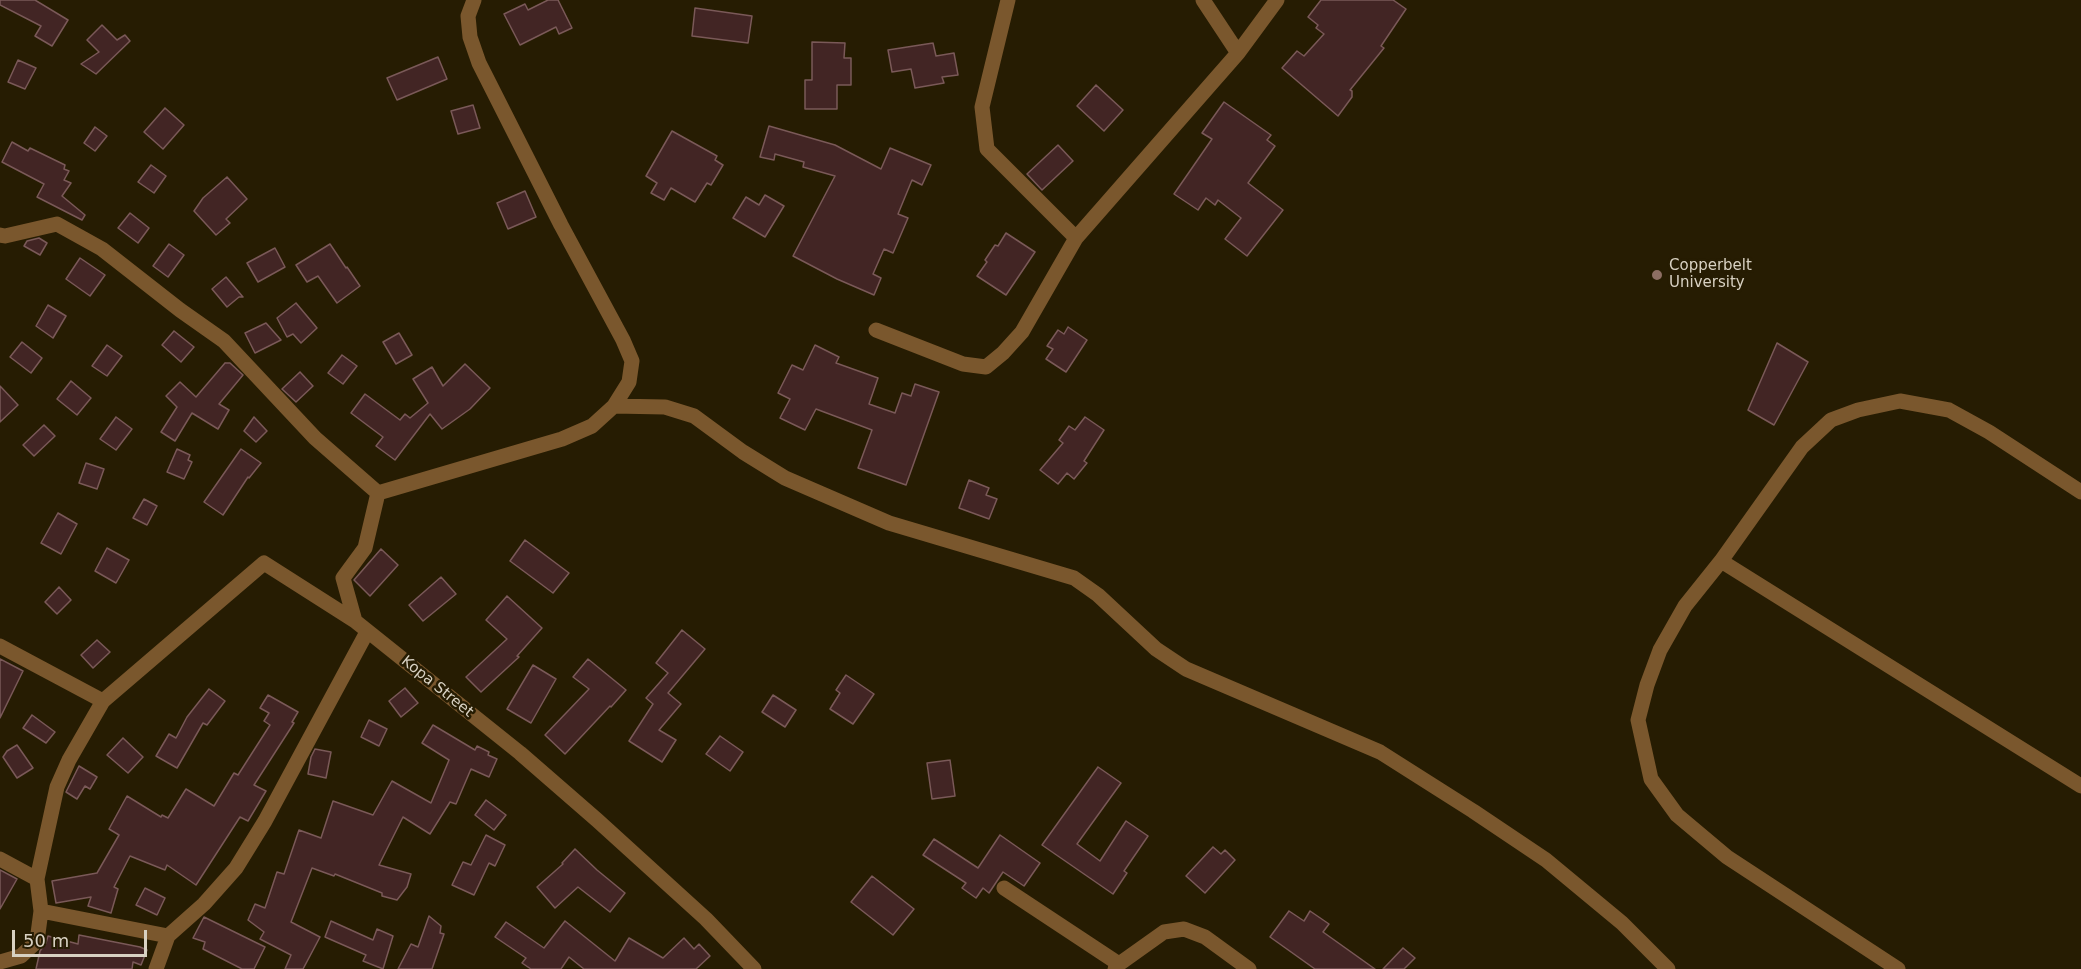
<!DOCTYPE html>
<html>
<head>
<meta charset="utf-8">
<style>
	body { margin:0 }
	#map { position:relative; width:2081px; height:969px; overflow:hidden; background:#261c02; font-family:"DejaVu Sans",sans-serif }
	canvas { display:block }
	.scale { position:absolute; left:12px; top:930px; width:135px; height:27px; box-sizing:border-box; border:3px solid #d8d1c2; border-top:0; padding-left:8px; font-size:18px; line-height:21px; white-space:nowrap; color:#d8d1c2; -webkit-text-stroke:4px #261c02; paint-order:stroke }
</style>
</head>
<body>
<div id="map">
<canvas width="2081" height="969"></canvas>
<div class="scale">50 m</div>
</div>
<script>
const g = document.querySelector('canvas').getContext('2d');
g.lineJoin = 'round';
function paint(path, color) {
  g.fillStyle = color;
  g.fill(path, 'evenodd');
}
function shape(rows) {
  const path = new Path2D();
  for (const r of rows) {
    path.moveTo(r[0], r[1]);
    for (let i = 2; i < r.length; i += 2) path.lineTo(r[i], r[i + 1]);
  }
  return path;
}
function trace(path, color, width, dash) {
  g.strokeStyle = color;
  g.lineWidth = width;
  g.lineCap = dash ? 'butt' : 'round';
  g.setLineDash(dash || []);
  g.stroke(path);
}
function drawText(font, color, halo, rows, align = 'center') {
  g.font = font + ' "DejaVu Sans",sans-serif';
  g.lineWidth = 5;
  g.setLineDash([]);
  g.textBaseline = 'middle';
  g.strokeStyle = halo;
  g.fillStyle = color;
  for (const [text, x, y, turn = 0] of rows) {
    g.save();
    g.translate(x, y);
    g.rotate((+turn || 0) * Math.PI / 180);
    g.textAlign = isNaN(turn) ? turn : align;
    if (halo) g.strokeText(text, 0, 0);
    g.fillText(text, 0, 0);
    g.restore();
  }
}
const building = shape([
	[0,0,35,0,68,20,52,46,35,36,41,26,0,5,0,0],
	[548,0,558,0,572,28,559,34,556,27,520,45,504,14,525,4,528,10,548,0],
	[1321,0,1393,0,1406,9,1381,46,1384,48,1350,90,1352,91,1352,97,1338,116,1282,68,1297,51,1304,56,1324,34,1316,28,1318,25,1308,17,1321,0],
	[695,8,752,16,748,43,692,36,695,8],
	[102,25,117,40,125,35,130,41,96,74,81,64,99,52,87,40,102,25],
	[812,42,845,43,844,58,851,58,851,85,837,85,837,109,805,109,805,80,812,80,812,42],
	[933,43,936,56,954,53,958,75,942,77,944,83,915,88,911,69,892,72,888,50,933,43],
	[438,57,447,79,397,100,387,78,438,57],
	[18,60,36,68,25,89,8,82,18,60],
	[1096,85,1123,110,1104,131,1077,106,1096,85],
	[1224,102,1271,135,1267,140,1275,146,1248,183,1283,210,1247,256,1225,239,1241,218,1218,200,1215,205,1206,198,1198,210,1174,194,1212,139,1202,133,1224,102],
	[473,105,480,128,458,134,451,111,473,105],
	[165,108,184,125,163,149,144,132,165,108],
	[769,126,835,145,881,169,890,148,931,165,922,185,912,180,898,214,908,218,893,253,884,249,873,274,881,278,874,295,837,279,793,256,835,176,803,167,804,162,775,154,774,160,760,157,769,126],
	[95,127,107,136,95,151,84,143,95,127],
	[672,131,717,156,715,160,723,165,711,185,707,183,695,202,671,188,664,200,651,193,657,183,646,176,672,131],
	[12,142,28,151,30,148,65,165,64,169,69,171,64,180,71,183,62,196,85,215,82,220,37,197,44,184,2,162,12,142],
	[1058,145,1073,161,1042,190,1027,174,1058,145],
	[151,165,166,176,154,193,138,182,151,165],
	[227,177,247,199,226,219,230,223,216,235,194,211,203,198,227,177],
	[525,191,536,217,508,229,497,203,525,191],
	[765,195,784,206,765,237,733,218,746,197,759,205,765,195],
	[130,213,149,228,138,243,118,228,130,213],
	[1006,233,1035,252,1006,295,977,276,987,262,985,260,995,245,998,246,1006,233],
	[39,238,47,243,40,255,24,246,27,241,39,238],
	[169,244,184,255,168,277,153,266,169,244],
	[330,244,346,268,347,267,360,286,337,303,318,276,307,282,296,265,330,244],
	[275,248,285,267,258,282,247,263,275,248],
	[80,258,105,275,90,296,66,279,80,258],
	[226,277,243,297,239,297,227,307,212,289,226,277],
	[296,303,317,328,301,343,293,334,287,337,277,318,296,303],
	[48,305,66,316,53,338,36,326,48,305],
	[266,323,281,340,255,353,245,333,266,323],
	[1068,327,1087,340,1066,372,1046,359,1053,349,1047,346,1058,330,1064,334,1068,327],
	[174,331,194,347,181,362,162,345,174,331],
	[399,333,412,355,396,364,383,342,399,333],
	[22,342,42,358,31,373,10,357,22,342],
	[1777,343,1808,362,1774,425,1748,410,1777,343],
	[107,345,122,356,107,376,92,366,107,345],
	[815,345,839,357,836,363,878,378,869,404,895,413,902,393,911,396,915,384,939,392,906,485,858,468,872,430,816,409,805,430,780,418,790,399,778,393,792,365,803,370,815,345],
	[342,355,357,366,343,384,328,373,342,355],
	[225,363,230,363,243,375,219,404,229,410,218,429,192,413,175,441,161,432,177,407,166,396,180,382,196,397,225,363],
	[465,364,490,388,470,409,442,429,430,414,395,460,376,446,383,437,351,413,365,394,400,420,405,414,410,418,428,403,413,379,432,367,443,386,465,364],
	[300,372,313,386,296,402,282,389,300,372],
	[71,381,91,398,77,415,57,399,71,381],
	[0,386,18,405,0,422,0,386],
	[116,417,132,429,116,450,100,439,116,417],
	[254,417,267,431,256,442,244,431,254,417],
	[1085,417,1104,430,1084,461,1087,463,1074,479,1067,473,1058,484,1040,470,1063,443,1059,440,1069,426,1075,430,1085,417],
	[44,425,55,436,34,456,23,445,44,425],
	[177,449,190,455,188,460,192,462,184,479,167,472,177,449],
	[241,449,261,463,249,478,248,477,223,515,204,502,241,449],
	[86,463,104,469,97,489,79,483,86,463],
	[969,480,989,488,986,495,997,499,989,519,959,508,969,480],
	[144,499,157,506,147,525,133,518,144,499],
	[58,513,77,524,61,554,41,543,58,513],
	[525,540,569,573,553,593,510,561,525,540],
	[107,548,129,560,116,583,95,571,107,548],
	[381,549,398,565,370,596,354,580,381,549],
	[441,577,456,594,423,621,409,605,441,577],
	[59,587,71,600,57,614,45,602,59,587],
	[507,596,542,628,517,656,519,657,481,692,466,677,507,639,486,620,507,596],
	[682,630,705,649,668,693,681,704,659,730,676,740,662,762,629,741,653,704,646,698,668,673,656,663,682,630],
	[97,640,110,652,93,668,81,655,97,640],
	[0,659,23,671,0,718,0,659],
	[588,659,626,690,611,707,610,706,565,754,545,735,589,689,573,677,588,659],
	[533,665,556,679,531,723,507,709,533,665],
	[846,675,874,694,853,724,830,709,840,693,836,690,846,675],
	[405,688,418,703,401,717,389,701,405,688],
	[209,689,225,701,207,725,203,723,177,768,156,756,169,734,176,738,187,717,209,689],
	[268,695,298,712,292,722,294,723,254,785,266,791,248,821,240,817,196,885,167,865,165,870,130,856,114,887,118,889,111,913,88,906,91,897,56,903,52,881,97,873,119,835,109,829,127,796,161,817,162,815,168,818,186,789,214,806,234,773,238,775,270,725,264,721,269,713,260,708,268,695],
	[773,695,796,710,785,727,762,712,773,695],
	[32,715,55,732,46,743,23,728,32,715],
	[369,720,387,729,379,746,361,737,369,720],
	[433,725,475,750,477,746,489,752,488,755,497,759,489,777,471,769,456,804,450,802,430,834,403,817,379,865,411,874,407,887,397,900,382,896,382,893,335,874,334,876,312,868,291,922,320,937,303,969,285,969,291,955,260,939,264,932,248,920,255,904,265,908,277,872,284,874,299,830,321,838,333,801,373,815,392,781,431,803,449,760,422,743,433,725],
	[720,736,743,752,730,771,706,754,720,736],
	[123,738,143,757,128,773,107,755,123,738],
	[17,745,33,768,17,778,3,757,7,751,17,745],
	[315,749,331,752,326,778,308,774,311,757,315,749],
	[950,760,955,796,932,799,927,763,950,760],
	[79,766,97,777,90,789,85,786,77,799,66,792,79,766],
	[1098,767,1121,783,1077,844,1100,861,1126,821,1148,836,1124,871,1127,873,1113,894,1042,845,1098,767],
	[486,800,506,815,494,830,475,815,486,800],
	[486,835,505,845,495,866,489,863,474,895,452,885,463,862,471,865,486,835],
	[1000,835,1040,863,1024,886,1003,872,989,893,983,888,976,898,962,888,966,883,923,855,934,839,978,868,1000,835],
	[1213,847,1221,854,1225,850,1235,860,1205,893,1186,876,1213,847],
	[575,849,597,870,625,893,610,912,578,887,555,908,537,887,563,864,562,863,575,849],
	[0,870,17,879,0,909,0,870],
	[872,876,914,909,893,935,851,902,872,876],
	[145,888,165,898,157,915,136,905,145,888],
	[1289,911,1304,921,1310,911,1329,924,1323,932,1375,969,1315,969,1270,937,1289,911],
	[429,916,441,926,440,933,444,934,432,969,398,969,411,944,418,947,429,916],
	[204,917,265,947,254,969,242,969,203,949,205,942,193,938,204,917],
	[331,921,373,940,377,929,393,936,383,969,363,961,366,955,325,937,331,921],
	[565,921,615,961,629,938,663,958,684,938,694,949,699,944,710,956,696,969,584,969,569,957,561,969,531,969,522,963,526,958,495,937,506,922,544,948,565,921],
	[79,935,140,947,147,950,141,965,133,962,132,969,36,969,40,951,46,943,48,936,78,944,79,935],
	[1403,948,1415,958,1404,969,1383,969,1403,948]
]);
const minor = shape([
	[1008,0,982,107,987,149,1076,238],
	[1203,0,1238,53],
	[0,235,5,236,57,224,102,249,180,310,224,341,315,438,378,493],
	[876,330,963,364,986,367,1003,353,1022,332,1076,238,1238,53,1277,0],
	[614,406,665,407,694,416,743,452,785,478,889,523,1074,578,1098,595,1156,649,1186,669,1380,752,1473,811,1546,860,1622,923,1668,969],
	[378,493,562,439,592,426,614,406,629,382,632,361,623,340,561,225,479,63,470,37,468,16,474,0],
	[1721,561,2081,786],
	[355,621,343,578,365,548,378,493],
	[0,646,103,701],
	[0,859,37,879],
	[1004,888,1119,964],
	[41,911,168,936],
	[0,962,21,956,37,941,41,911,37,879,57,787,69,760,103,701,264,563,355,621,520,753,597,820,706,919,754,969],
	[156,969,168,936,204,904,236,868,265,821,367,632],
	[1115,969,1119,964,1164,932,1184,929,1205,937,1249,969],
	[1898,969,1727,857,1677,815,1651,779,1638,720,1647,685,1660,650,1685,606,1721,561,1802,447,1831,420,1858,410,1900,401,1949,410,1989,432,2081,492]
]);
const markers = [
	[1657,275,6,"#8d6e63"]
];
const poiNames = [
	["Copperbelt",1669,266],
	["University",1669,283]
];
const streetNames = [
	["Kopa Street",437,687,39]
];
paint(building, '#422524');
trace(building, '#7a5958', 1.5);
trace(minor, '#7a572d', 15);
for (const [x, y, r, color] of markers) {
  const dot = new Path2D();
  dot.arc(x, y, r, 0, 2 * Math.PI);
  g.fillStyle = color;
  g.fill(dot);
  trace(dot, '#261c02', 2);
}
drawText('15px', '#d8d1c2', '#261c02', poiNames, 'left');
drawText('15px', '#d8d1c2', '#261c02', streetNames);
</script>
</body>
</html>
